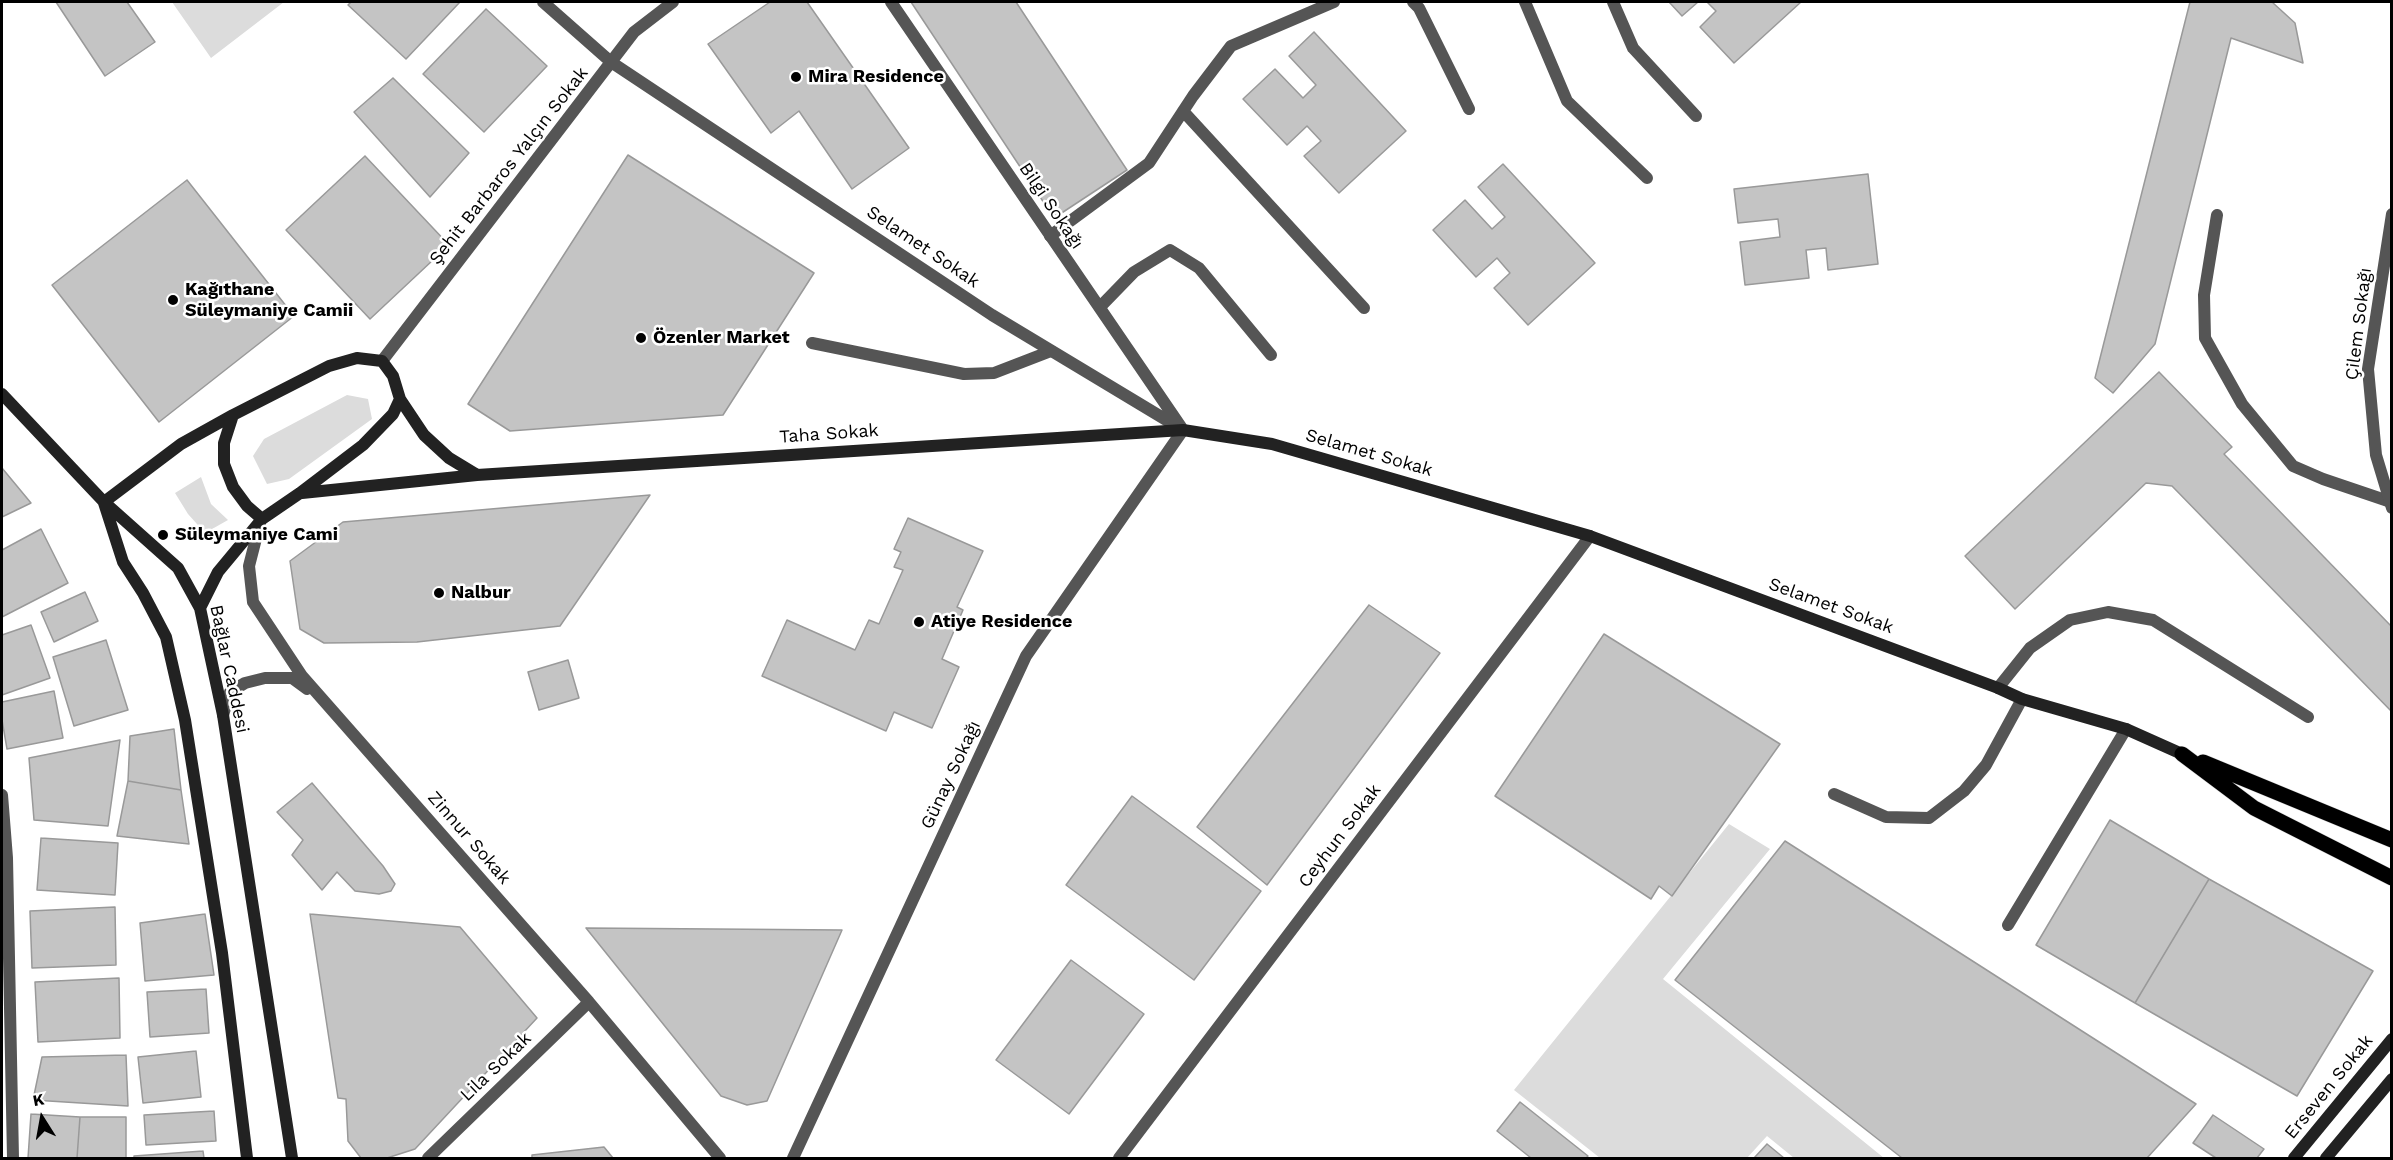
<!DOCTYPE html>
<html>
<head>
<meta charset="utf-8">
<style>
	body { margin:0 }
	#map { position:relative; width:2393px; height:1160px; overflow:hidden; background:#fff; font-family:"Work Sans",sans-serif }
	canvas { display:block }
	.frame { position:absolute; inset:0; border:3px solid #000; pointer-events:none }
	.north { position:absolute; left:12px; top:1088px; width:60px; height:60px; -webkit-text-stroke:4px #fff; paint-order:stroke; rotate:349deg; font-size:16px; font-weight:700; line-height:24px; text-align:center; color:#000 }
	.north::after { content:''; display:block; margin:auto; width:21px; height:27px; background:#000; clip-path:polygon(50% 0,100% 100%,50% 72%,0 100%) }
</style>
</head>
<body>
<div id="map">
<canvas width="2393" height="1160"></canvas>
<div class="frame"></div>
<div class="north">K</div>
</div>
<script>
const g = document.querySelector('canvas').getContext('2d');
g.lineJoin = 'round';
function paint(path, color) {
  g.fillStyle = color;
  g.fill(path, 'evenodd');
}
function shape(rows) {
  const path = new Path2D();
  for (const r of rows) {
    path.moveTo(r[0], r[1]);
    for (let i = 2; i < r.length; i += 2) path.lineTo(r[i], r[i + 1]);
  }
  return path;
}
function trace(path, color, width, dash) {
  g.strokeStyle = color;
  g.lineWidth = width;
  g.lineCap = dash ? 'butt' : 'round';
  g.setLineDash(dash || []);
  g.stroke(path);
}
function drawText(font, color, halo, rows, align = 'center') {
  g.font = font + ' "Work Sans",sans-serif';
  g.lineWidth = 5;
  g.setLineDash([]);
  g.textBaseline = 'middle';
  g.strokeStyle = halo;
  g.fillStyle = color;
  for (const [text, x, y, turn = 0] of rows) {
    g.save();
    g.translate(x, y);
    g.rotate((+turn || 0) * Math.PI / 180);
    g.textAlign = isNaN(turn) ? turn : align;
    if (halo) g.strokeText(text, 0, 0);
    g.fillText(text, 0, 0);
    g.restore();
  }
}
const green = shape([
	[172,2,284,2,211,58],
	[347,395,368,399,372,419,289,479,267,484,253,456,264,439],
	[201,477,211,504,228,520,205,533,188,514,175,493],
	[1729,824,1770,849,1663,979,1884,1158,1794,1158,1767,1136,1747,1158,1600,1158,1514,1090]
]);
const building = shape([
	[56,2,127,2,155,42,105,76,56,2],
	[351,2,460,2,406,59,348,5,351,2],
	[770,2,807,2,909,148,852,189,799,111,771,133,708,44,770,2],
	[911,2,1016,2,1127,170,1054,218,911,2],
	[1669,2,1698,2,1682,16,1669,2],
	[1707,2,1801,2,1734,63,1700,27,1716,11,1707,2],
	[2190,2,2272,2,2295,23,2303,63,2231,38,2155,344,2113,393,2095,378,2190,2],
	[486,9,547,66,484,132,423,74,486,9],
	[1314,32,1406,131,1339,193,1304,156,1321,141,1307,126,1287,145,1243,99,1275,69,1303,98,1316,85,1289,56,1314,32],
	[393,78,469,153,430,197,354,112,393,78],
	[628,155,814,273,723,415,510,431,468,404,628,155],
	[365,156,449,245,370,319,286,230,365,156],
	[1503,164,1595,263,1528,325,1494,288,1510,273,1497,258,1476,277,1433,230,1465,200,1492,229,1505,217,1478,187,1503,164],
	[1868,174,1878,264,1828,270,1826,248,1806,250,1809,278,1745,285,1740,242,1780,237,1778,219,1738,223,1734,189,1868,174],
	[187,180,294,316,159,422,52,285,187,180],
	[2159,372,2232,447,2224,454,2392,627,2392,712,2172,486,2146,483,2015,609,1965,556,2159,372],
	[2,468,31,503,2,517,2,468],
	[650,495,560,626,417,642,324,643,300,629,290,561,343,522,650,495],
	[908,518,983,551,957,607,963,610,942,659,959,667,932,728,894,712,886,731,762,676,787,620,855,650,869,620,879,624,903,570,894,567,901,552,894,549,908,518],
	[41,529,68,583,2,617,2,550,41,529],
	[85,592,98,621,54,642,41,612,85,592],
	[1369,605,1440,653,1267,885,1197,827,1369,605],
	[31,625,50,678,2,695,2,635,31,625],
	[1604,634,1780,744,1672,896,1659,886,1651,899,1495,796,1604,634],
	[106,640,128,710,74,726,53,657,106,640],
	[568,660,579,698,539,710,528,672,568,660],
	[54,691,63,738,7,749,2,720,2,702,54,691],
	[174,729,181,790,128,781,130,736,174,729],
	[120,740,108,826,34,820,29,758,120,740],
	[128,781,181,790,189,844,117,836,128,781],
	[312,783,383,866,395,884,391,891,379,894,355,891,337,872,322,890,292,855,303,840,277,812,312,783],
	[1132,796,1261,891,1194,980,1066,885,1132,796],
	[2110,820,2209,879,2135,1003,2036,945,2110,820],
	[41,838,118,843,115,895,37,890,41,838],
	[1785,841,2196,1104,2147,1158,1902,1158,1675,980,1785,841],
	[2209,879,2373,971,2297,1096,2135,1003,2209,879],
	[115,907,116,965,32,968,30,911,115,907],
	[205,914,214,975,145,981,140,923,205,914],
	[310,914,460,927,537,1018,415,1149,387,1158,361,1158,348,1141,346,1099,338,1098,310,914],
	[586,928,842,930,767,1101,747,1105,721,1096,586,928],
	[1071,960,1144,1014,1069,1114,996,1060,1071,960],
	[119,978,120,1038,38,1042,35,982,119,978],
	[206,989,209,1033,150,1037,147,992,206,989],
	[196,1051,201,1097,143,1103,138,1057,196,1051],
	[126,1055,128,1106,33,1100,42,1057,126,1055],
	[1520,1102,1588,1156,1586,1158,1531,1158,1497,1131,1520,1102],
	[214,1111,216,1141,146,1145,144,1115,214,1111],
	[31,1114,80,1117,77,1158,28,1158,31,1114],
	[2213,1115,2264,1149,2257,1158,2216,1158,2193,1143,2213,1115],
	[80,1117,126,1117,126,1158,77,1158,80,1117],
	[1767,1144,1784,1158,1754,1158,1767,1144],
	[604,1147,613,1158,532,1158,532,1155,604,1147],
	[203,1151,204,1158,134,1158,134,1156,203,1151]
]);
const lane = shape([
	[1413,2,1419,8,1469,109],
	[1525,2,1567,101,1647,178],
	[1613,2,1633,48,1696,116],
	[1183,111,1364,308],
	[2217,215,2204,295,2205,338,2242,404,2293,466,2323,479,2388,501],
	[1050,236,1149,163,1193,96,1231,46,1334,2],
	[1100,307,1134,272,1170,250,1199,268,1271,355],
	[812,343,964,374,994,373,1051,351],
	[1998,688,2030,648,2070,620,2108,612,2153,620,2308,717],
	[1834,794,1886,817,1929,818,1964,791,1986,765,2022,699],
	[2008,925,2126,729]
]);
const street = shape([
	[543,2,611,62,992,315,1183,430],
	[891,2,1181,427],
	[2392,214,2368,369,2376,455,2392,508],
	[382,361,634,32,673,2],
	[261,519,249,566,253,602,302,676,589,1002,720,1158],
	[223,715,230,692,245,683,265,678,292,678,307,689],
	[2,795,7,858,13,1158],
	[428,1158,589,1002],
	[793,1158,1026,656,1183,430],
	[1119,1158,1590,536]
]);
const secondary = shape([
	[357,358,382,361,393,376,400,399,393,414,363,445,300,493,262,519,247,506,233,487,224,464,224,443,233,415,329,366,357,358],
	[2,394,104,502,178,568,200,608,223,715,292,1158],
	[477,475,1183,430,1272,444,1590,536,1998,688,2022,699,2126,729,2182,754],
	[302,493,477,475,449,458,424,435,400,399],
	[104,502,181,444,233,415],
	[104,503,123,562,143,593,166,637,185,720,222,953,247,1158],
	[200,608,218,572,262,519],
	[2294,1158,2392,1039],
	[2326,1158,2392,1079]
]);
const primary = shape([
	[2182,754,2254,808,2392,878],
	[2203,762,2392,840]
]);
const markers = [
	[796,77,6,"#000"],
	[173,300,6,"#000"],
	[641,338,6,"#000"],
	[163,535,6,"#000"],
	[439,593,6,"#000"],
	[919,622,6,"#000"]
];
const poiNames = [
	["Mira Residence",808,77],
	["Kağıthane",185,290],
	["Süleymaniye Camii",185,311],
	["Özenler Market",653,338],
	["Süleymaniye Cami",175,535],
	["Nalbur",451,593],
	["Atiye Residence",931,622]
];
const streetNames = [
	["Şehit Barbaros Yalçın Sokak",509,166,-52],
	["Bilgi Sokağı",1051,206,56],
	["Selamet Sokak",923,247,34],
	["Çilem Sokağı",2359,324,-83],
	["Taha Sokak",829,434,-4],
	["Selamet Sokak",1369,453,16],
	["Selamet Sokak",1831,606,20],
	["Bağlar Caddesi",229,669,78],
	["Günay Sokağı",951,775,-65],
	["Ceyhun Sokak",1340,836,-53],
	["Zinnur Sokak",469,838,49],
	["Lila Sokak",496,1067,-44],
	["Erseven Sokak",2329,1087,-51]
];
paint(green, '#dcdcdc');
paint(building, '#c4c4c4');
trace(building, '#999', 1.5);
trace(primary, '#dbdbdb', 16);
trace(lane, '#555', 12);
trace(street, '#555', 12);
trace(secondary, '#222', 12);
trace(primary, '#000', 15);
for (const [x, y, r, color] of markers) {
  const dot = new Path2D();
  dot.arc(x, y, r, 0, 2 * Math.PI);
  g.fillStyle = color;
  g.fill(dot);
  trace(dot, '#fff', 2);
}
drawText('bold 18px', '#000', '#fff', poiNames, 'left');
drawText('18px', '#000', '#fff', streetNames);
</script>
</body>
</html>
